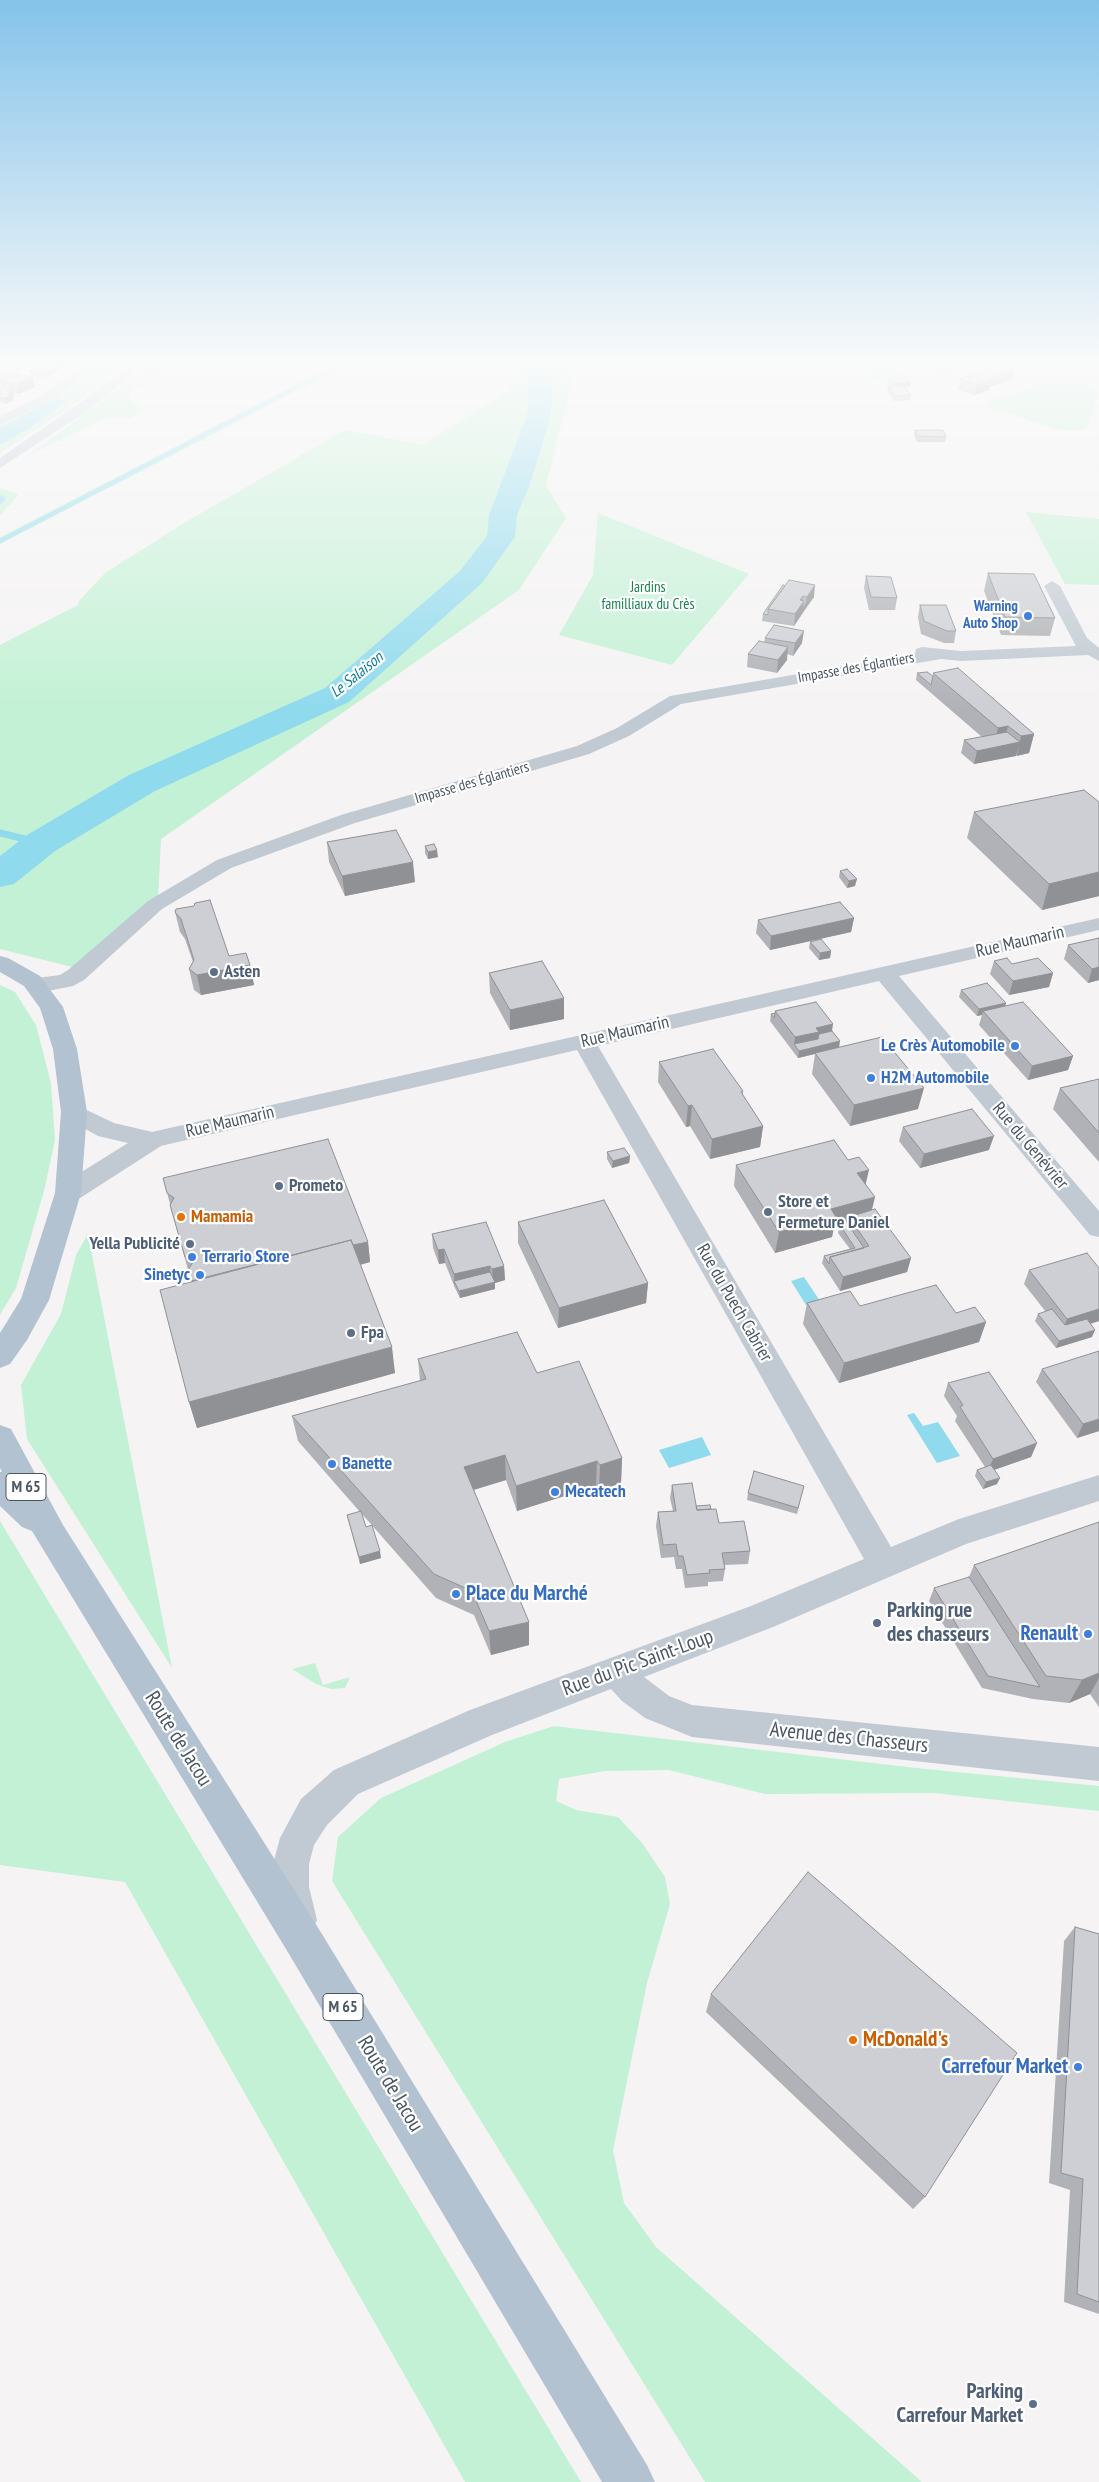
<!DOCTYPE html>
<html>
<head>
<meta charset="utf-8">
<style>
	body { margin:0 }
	canvas { display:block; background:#f5f3f3 }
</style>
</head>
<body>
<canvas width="1099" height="2482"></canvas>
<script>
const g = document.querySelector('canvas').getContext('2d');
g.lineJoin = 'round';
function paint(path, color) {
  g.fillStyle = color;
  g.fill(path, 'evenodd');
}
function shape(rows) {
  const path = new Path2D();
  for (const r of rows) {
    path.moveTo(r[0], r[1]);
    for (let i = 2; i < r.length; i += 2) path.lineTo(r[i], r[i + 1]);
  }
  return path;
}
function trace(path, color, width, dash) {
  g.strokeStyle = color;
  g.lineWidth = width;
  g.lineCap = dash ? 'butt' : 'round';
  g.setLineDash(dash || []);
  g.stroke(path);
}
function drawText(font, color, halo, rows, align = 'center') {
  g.font = font + ' "PT Sans Narrow",sans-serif';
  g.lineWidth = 4.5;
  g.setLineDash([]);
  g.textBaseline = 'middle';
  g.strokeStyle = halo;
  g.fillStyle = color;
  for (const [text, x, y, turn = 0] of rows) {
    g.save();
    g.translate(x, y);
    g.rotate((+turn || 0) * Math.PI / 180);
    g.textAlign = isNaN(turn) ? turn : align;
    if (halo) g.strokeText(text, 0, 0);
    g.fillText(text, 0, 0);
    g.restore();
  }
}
const green = shape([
	[104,362,131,362,69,408,0,453,0,425,63,392],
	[155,362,189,362,153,378,132,391,129,397,143,411,130,418,107,417,27,456],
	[339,362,355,362,0,544,0,537],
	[515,362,577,362,546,485,566,518,519,590,161,839,158,899,76,968,0,949,0,645,78,605,79,601,105,573,184,523,345,430,423,445,504,393,513,382],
	[852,362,891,362,911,379,874,382],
	[914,362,957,362,973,374,934,377],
	[1055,362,1099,362,1099,373,1065,371],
	[1039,381,1088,387,1099,391,1087,428,1080,430,1060,430,986,406,991,400,1028,389],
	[0,488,19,494,0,516],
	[1026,512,1099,519,1099,585,1065,584],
	[598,513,749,574,672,665,559,635,593,575],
	[0,985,15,992,36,1025,51,1083,55,1140,44,1191,16,1288,0,1315],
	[88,1234,172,1668,27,1439,21,1385,61,1314,76,1255],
	[0,1521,581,2482,465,2482,125,1882,0,1865],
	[315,1663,323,1685,350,1677,345,1688,331,1689,316,1684,292,1669],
	[554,1726,916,1768,1099,1786,1099,1811,934,1793,765,1794,669,1770,605,1771,559,1779,556,1801,576,1810,618,1817,642,1843,665,1877,670,1904,647,1983,613,2150,624,2203,656,2247,922,2482,705,2482,332,1881,338,1837,381,1798,505,1742]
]);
const water = shape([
	[54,399,67,401,28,429,0,445,0,428],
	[804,1277,820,1301,806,1305,791,1281],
	[914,1413,923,1426,938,1422,960,1456,937,1463,907,1415],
	[702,1437,711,1455,669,1468,659,1450]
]);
const streamFar1 = shape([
	[0,497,3,499,0,502],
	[0,541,345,362]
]);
const stream = shape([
	[0,833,41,843]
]);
const river = shape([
	[530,362,554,362,551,415,530,484,517,515,515,537,482,583,349,702,155,791,55,851,14,884,0,887,0,856,27,835,129,775,325,688,460,571,487,536,489,515,527,415,530,362]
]);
const minor = shape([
	[18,362,32,362,0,384,0,375,18,362],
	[90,362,104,362,48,402,0,425,0,416,40,396,90,362],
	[1052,581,1060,586,1087,638,1099,648,1099,661,1088,655,961,661,941,659,681,704,629,736,589,754,355,823,231,868,162,909,84,980,73,986,38,993,30,991,27,986,30,981,37,978,60,975,68,970,148,901,217,860,341,815,577,746,617,728,670,696,915,654,916,649,922,647,961,651,1076,646,1044,586,1052,581],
	[1099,918,1099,930,899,976,1099,1211,1099,1237,1090,1235,879,981,598,1046,891,1547,959,1519,1099,1475,1099,1501,966,1544,773,1627,644,1677,669,1696,692,1705,1099,1747,1099,1781,692,1737,645,1718,622,1701,611,1689,492,1735,358,1794,327,1825,314,1845,309,1864,309,1887,317,1920,311,1933,298,1939,285,1933,271,1887,273,1864,280,1838,301,1799,334,1770,470,1710,751,1606,864,1559,577,1050,152,1148,143,1146,140,1140,143,1134,1099,918]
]);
const tertiary = shape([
	[74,1104,114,1123,161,1134,165,1140,161,1146,77,1200,68,1202,59,1200,55,1193,59,1186,128,1143,98,1136,65,1118,61,1112,65,1106,74,1104]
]);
const secondary = shape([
	[134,362,148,362,87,411,0,468,0,458,77,405,134,362]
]);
const primary = shape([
	[0,956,8,958,40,976,63,1007,77,1049,87,1112,81,1193,49,1300,27,1340,10,1364,0,1368,0,1333,21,1299,55,1193,61,1112,53,1049,40,1008,24,986,0,972,0,956],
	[0,1425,11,1429,63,1525,317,1926,647,2465,655,2482,602,2482,289,1954,32,1531,22,1527,0,1506,0,1472,2,1472,0,1468,0,1425]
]);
const wall = shape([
	[43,362,67,362,47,379,31,376,30,371],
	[33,377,35,387,19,394,13,393,14,396,13,397,14,400,6,404,0,402,0,388,1,387,0,380],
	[888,378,911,382,910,387,905,387,911,395,910,400,894,401,887,391,888,386,890,386,887,383],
	[960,379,1012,379,990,387,989,390,975,395,958,390],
	[915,430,946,437,945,442,917,442,914,435],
	[988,573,1055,618,1050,636,1001,635,984,591],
	[866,576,897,598,895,610,869,610,864,588],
	[783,585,814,597,794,626,762,621,763,614],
	[920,605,956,631,954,643,944,643,921,634,918,617],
	[765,638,802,643,793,656,787,654,787,660,777,673,747,667,748,654,764,643],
	[917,673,933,676,933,673,1034,734,1029,753,974,764,961,753,964,740,982,737,916,680],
	[1099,802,1099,896,1042,910,967,838,974,812],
	[327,842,415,882,345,896,329,862],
	[425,846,438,857,428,859,425,853],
	[840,871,855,886,847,888,839,877],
	[175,912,229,956,250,965,254,985,201,995,194,990,189,969,193,962,185,939,180,932],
	[854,918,851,932,770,950,756,933,758,920],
	[1099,938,1099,980,1088,983,1064,959,1068,945],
	[810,942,831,951,830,958,819,960,809,948],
	[994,961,1012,964,1053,973,1049,987,1009,995,990,974],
	[489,973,564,1019,510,1030,490,993],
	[961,990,1006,1003,1005,1006,1073,1056,1068,1070,1028,1080,979,1025,982,1015,977,1016,959,997],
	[775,1011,832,1031,839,1047,918,1109,850,1126,812,1074,815,1054,798,1058,770,1021,771,1014,775,1013],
	[659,1062,743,1091,743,1095,763,1126,760,1147,710,1159,690,1126,686,1127,658,1082],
	[1099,1079,1099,1162,1053,1109,1060,1088],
	[903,1127,989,1150,920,1168,899,1141],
	[607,1152,630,1156,629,1163,612,1168,607,1159],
	[736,1165,865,1185,872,1210,911,1258,907,1272,840,1291,822,1263,824,1256,850,1249,838,1233,840,1226,834,1227,832,1237,775,1253,734,1186],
	[163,1178,368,1242,370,1262,360,1265,395,1373,197,1428,189,1402,191,1281],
	[518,1222,648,1283,646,1303,558,1328,518,1243],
	[432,1234,504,1266,505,1280,495,1283,495,1289,460,1298,455,1288,445,1263,439,1264,433,1248],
	[1099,1268,1099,1321,1090,1324,1092,1337,1056,1348,1035,1321,1038,1314,1046,1312,1024,1284,1029,1270],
	[807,1303,956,1313,986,1322,979,1342,839,1383,803,1324],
	[418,1359,537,1373,622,1458,621,1483,599,1491,596,1486,517,1511,506,1480,474,1490,529,1645,491,1655,474,1615,436,1598,362,1514,366,1527,381,1558,360,1564,347,1515,360,1512,298,1441,292,1416,420,1381],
	[1042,1369,1099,1431,1077,1438,1036,1382],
	[948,1383,1037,1443,1031,1457,994,1470,997,1484,983,1489,975,1476,977,1470,985,1467,955,1421,957,1416,944,1396],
	[672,1485,696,1506,711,1509,719,1523,750,1551,748,1564,724,1565,725,1569,723,1581,708,1582,708,1586,685,1588,682,1569,676,1569,674,1557,661,1558,656,1526,658,1512,673,1511,670,1498],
	[804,1486,797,1514,747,1500,748,1493],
	[1099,1522,1099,1707,1090,1694,1069,1703,1033,1699,982,1688,929,1601,934,1588,969,1577,974,1565],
	[1075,1927,1099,1934,1099,2314,1064,2302,1070,2190,1049,2183,1064,1941],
	[711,1994,925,2197,913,2209,706,2012]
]);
const shadedWall = shape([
	[60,362,67,362,47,379,46,374],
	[1014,369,1012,379,990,387,989,390,975,395,977,385,987,379],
	[33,377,35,387,19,394,17,384],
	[911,382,910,387,893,388,894,383],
	[12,388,14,396,13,397,14,400,6,404,5,398,7,390],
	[815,585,814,597,805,609,807,597],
	[803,596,802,604,804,601,803,607,806,603,805,609,794,626,795,614,800,600],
	[804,631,802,643,793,656,795,643],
	[788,647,787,660,777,673,778,660],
	[1008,726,1003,745,993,747,998,728],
	[1034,734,1029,753,1017,756,1021,736],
	[1020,742,1016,756,974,764,977,751],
	[437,850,438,857,428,859,428,852],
	[413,862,415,882,345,896,342,876],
	[1099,872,1099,896,1042,910,1049,884],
	[857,879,855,886,847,888,849,881],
	[854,918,851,932,770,950,771,936],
	[831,951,830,958,819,960,820,953],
	[250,965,254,985,201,995,197,975],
	[1099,967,1099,980,1088,983,1092,969],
	[1053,973,1049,987,1009,995,1013,981],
	[564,998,564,1019,510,1030,510,1010],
	[1006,1003,1004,1010,983,1011,982,1015,977,1016,979,1009],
	[833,1024,831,1038,794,1044,795,1037,816,1028],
	[840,1041,839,1048,798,1058,799,1051],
	[1073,1056,1068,1070,1028,1080,1032,1066],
	[924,1088,918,1109,850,1126,854,1105],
	[692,1105,690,1126,686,1127,688,1106],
	[763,1126,760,1147,710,1159,712,1139],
	[994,1136,989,1150,920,1168,924,1154],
	[630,1156,629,1163,612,1168,613,1161],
	[869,1170,864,1191,857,1173],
	[875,1197,870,1218,849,1217,847,1224,834,1227,832,1237,775,1253,779,1232,831,1209],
	[368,1242,370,1262,199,1308,192,1283],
	[444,1249,445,1263,439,1264,438,1250],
	[911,1258,907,1272,840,1291,843,1277],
	[490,1266,491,1280,454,1281,455,1288,454,1274],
	[504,1266,505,1280,495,1283,495,1289,460,1298,459,1291,493,1283,492,1269],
	[648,1283,646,1303,558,1328,559,1308],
	[1099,1309,1099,1321,1062,1332,1067,1319],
	[986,1322,979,1342,839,1383,844,1363],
	[1095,1330,1092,1337,1056,1348,1059,1341],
	[392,1347,395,1373,197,1428,189,1402],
	[1099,1419,1099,1431,1077,1438,1083,1424],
	[1037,1443,1031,1457,988,1472,993,1459],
	[505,1455,506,1480,466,1492,464,1467],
	[622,1458,621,1483,599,1491,600,1465],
	[597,1461,596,1486,517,1511,516,1486],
	[1000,1478,997,1484,983,1489,986,1482],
	[380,1551,381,1558,360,1564,359,1557],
	[529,1622,529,1645,491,1655,489,1631],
	[1099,1673,1099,1678,1090,1694,1069,1703,1082,1680]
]);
const building = shape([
	[43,362,60,362,46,374,30,371,43,362],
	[1001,365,1014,369,987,379,991,380,977,385,960,379,1001,365],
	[16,374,33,377,17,384,0,380,16,374],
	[905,377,911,382,894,383,888,378,905,377],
	[4,386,12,388,7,390,13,391,7,394,12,395,5,398,0,397,0,388,4,386],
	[888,386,904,386,911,395,895,396,888,386],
	[915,430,943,430,946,437,918,436,915,430],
	[988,573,1034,574,1055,618,1005,617,988,573],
	[866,576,891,577,897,598,871,597,866,576],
	[789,580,815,585,807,597,803,596,800,600,804,601,795,614,768,609,789,580],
	[783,585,785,586,768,609,768,615,763,614,783,585],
	[920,605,946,605,956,631,947,631,924,621,920,605],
	[774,625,804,631,795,643,765,638,774,625],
	[759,641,788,647,778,660,748,654,759,641],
	[958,668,1034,734,1021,736,1008,726,998,728,933,673,958,668],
	[927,672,933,676,931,685,917,673,927,672],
	[1007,732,1020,742,977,751,964,740,1007,732],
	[1084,790,1099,802,1099,872,1049,884,974,812,1084,790],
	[396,830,413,862,342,876,327,842,396,830],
	[434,844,437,850,428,852,425,846,434,844],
	[847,869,857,879,849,881,840,871,847,869],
	[210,900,229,956,246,953,250,965,197,975,189,969,194,960,181,919,175,912,176,909,194,906,195,903,210,900],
	[840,902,854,918,771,936,758,920,840,902],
	[1099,938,1099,967,1092,969,1068,945,1099,938],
	[821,939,831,951,820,953,810,942,821,939],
	[1007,958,1012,964,1038,958,1053,973,1013,981,994,961,1007,958],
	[542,961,564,998,510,1010,489,973,542,961],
	[987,983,1006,1003,979,1009,961,990,987,983],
	[816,1002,833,1024,816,1028,819,1032,795,1037,775,1011,816,1002],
	[1023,1002,1073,1056,1032,1066,983,1011,1023,1002],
	[775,1013,774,1018,771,1014,775,1013],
	[832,1031,840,1041,799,1051,794,1044,818,1039,819,1034,832,1031],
	[882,1037,924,1088,854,1105,815,1053,882,1037],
	[713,1049,743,1091,741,1092,763,1126,712,1139,692,1105,688,1106,659,1062,713,1049],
	[1099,1079,1099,1133,1060,1088,1099,1079],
	[972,1109,994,1136,924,1154,903,1127,972,1109],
	[328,1139,368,1242,353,1245,351,1240,191,1281,188,1270,193,1262,185,1257,170,1205,174,1198,167,1193,163,1178,328,1139],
	[834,1140,848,1160,859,1157,869,1170,857,1173,875,1197,831,1209,836,1217,779,1232,736,1165,834,1140],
	[624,1148,630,1156,613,1161,607,1152,624,1148],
	[604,1200,648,1283,559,1308,518,1222,604,1200],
	[875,1209,911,1258,843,1277,830,1257,869,1246,849,1217,875,1209],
	[486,1222,504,1266,492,1269,490,1266,454,1274,444,1249,438,1250,432,1234,486,1222],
	[847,1223,864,1248,830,1257,829,1264,824,1256,855,1248,840,1225,847,1223],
	[351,1240,392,1347,189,1402,160,1290,351,1240],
	[1087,1253,1099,1268,1099,1309,1067,1319,1029,1270,1087,1253],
	[490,1272,495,1282,459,1291,454,1281,490,1272],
	[936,1285,956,1313,975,1307,986,1322,844,1363,807,1303,850,1291,860,1306,936,1285],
	[1052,1309,1065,1325,1087,1319,1095,1330,1059,1341,1038,1314,1052,1309],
	[517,1332,537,1373,579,1361,622,1458,600,1465,597,1461,516,1486,505,1455,464,1467,529,1622,489,1631,472,1591,434,1574,292,1416,426,1379,418,1359,517,1332],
	[1099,1351,1099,1419,1083,1424,1042,1369,1099,1351],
	[989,1372,1037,1443,993,1459,960,1407,963,1405,948,1383,989,1372],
	[991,1465,1000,1478,986,1482,977,1470,991,1465],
	[754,1471,804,1486,798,1508,748,1493,754,1471],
	[692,1483,697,1510,716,1509,719,1523,744,1521,750,1551,722,1553,725,1569,709,1570,710,1573,687,1575,683,1556,678,1556,676,1544,663,1545,658,1512,676,1511,672,1485,692,1483],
	[710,1505,711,1509,697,1510,696,1506,710,1505],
	[361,1511,366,1527,372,1525,380,1551,359,1557,347,1515,361,1511],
	[1099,1522,1099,1673,1082,1680,1046,1676,974,1565,1099,1522],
	[969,1577,1040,1687,988,1676,934,1588,969,1577],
	[808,1872,1017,2053,925,2197,711,1994,808,1872],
	[1075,1927,1099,1934,1099,2302,1077,2294,1083,2179,1061,2173,1075,1927]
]);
const markers = [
	[1028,616,5,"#3f7fe0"],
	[214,972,5,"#5c6f8a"],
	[1015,1046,5,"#3f7fe0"],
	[871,1078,5,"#3f7fe0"],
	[279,1186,5,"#5c6f8a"],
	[768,1212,5,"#5c6f8a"],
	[181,1217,5,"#e8710a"],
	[190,1244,5,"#5c6f8a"],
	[192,1257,5,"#3f7fe0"],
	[200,1275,5,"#3f7fe0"],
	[351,1333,5,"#5c6f8a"],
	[332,1464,5,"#3f7fe0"],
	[555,1492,5,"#3f7fe0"],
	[456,1594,5,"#3f7fe0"],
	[877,1623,5,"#5c6f8a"],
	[1088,1634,5,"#3f7fe0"],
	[853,2040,5,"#e8710a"],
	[1078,2067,5,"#3f7fe0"],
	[1033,2404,5,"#5c6f8a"]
];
const farParknames = [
	["Jardins",648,588],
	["familliaux du Crès",648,605]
];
const farShopnames = [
	["Warning",1018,607],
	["Auto Shop",1018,624]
];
const farStreetnames = [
	["Impasse des Églantiers",856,668,-10],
	["Impasse des Églantiers",472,783,-16]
];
const farWaternames = [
	["Le Salaison",357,675,-39]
];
const shields = [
	[26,1487,40],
	[343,2007,40]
];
const shieldNames = [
	["M 65",26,1487],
	["M 65",343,2007]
];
const streetNames = [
	["Rue Maumarin",1020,942,-13],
	["Rue Maumarin",625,1032,-13],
	["Rue Maumarin",230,1122,-13],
	["Rue du Genévrier",1030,1146,50],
	["Rue du Puech Cabrier",734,1303,60]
];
const serviceNames = [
	["Asten",224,972],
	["Prometo",289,1186],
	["Store et",778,1202],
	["Fermeture Daniel",778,1223],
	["Yella Publicité",180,1244,"right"],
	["Fpa",361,1333]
];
const shopNames = [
	["Le Crès Automobile",1005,1046,"right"],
	["H2M Automobile",881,1078],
	["Terrario Store",202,1257],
	["Sinetyc",190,1275,"right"],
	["Banette",342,1464],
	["Mecatech",565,1492]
];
const foodNames = [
	["Mamamia",191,1217]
];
const nearShopnames = [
	["Place du Marché",466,1594,"left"],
	["Renault",1078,1634],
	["Carrefour Market",1068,2067]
];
const nearServicenames = [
	["Parking rue",887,1611],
	["des chasseurs",887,1635],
	["Parking",1023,2392,"right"],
	["Carrefour Market",1023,2416,"right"]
];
const nearStreetnames = [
	["Rue du Pic Saint-Loup",638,1663,-20],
	["Avenue des Chasseurs",849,1738,6],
	["Route de Jacou",178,1739,58],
	["Route de Jacou",390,2084,59]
];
const nearFoodnames = [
	["McDonald's",863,2040]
];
paint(green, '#c3f1d5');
paint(water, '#90daee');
trace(streamFar1, '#90daee', 4.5);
trace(stream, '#90daee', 7);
paint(river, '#90daee');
paint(minor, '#c1cad2');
paint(tertiary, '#c1cad2');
paint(secondary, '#c1cbd6');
paint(primary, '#b3c2d1');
paint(wall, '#b0b2b7');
paint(shadedWall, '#909195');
paint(building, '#cdcfd5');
trace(building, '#909195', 1);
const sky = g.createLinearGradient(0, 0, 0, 710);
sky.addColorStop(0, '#85c3ea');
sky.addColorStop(0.51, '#fafafa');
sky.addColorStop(1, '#fafafa00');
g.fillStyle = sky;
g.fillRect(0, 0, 1099, 710);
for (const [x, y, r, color] of markers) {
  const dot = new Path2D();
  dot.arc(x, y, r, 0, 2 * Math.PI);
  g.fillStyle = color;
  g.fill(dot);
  trace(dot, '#fff', 2);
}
drawText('15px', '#17864f', '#fff', farParknames);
drawText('bold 15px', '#366cbe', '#fff', farShopnames, 'right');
drawText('15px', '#4a5661', '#fff', farStreetnames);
drawText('italic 16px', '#0c7c9b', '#fff', farWaternames);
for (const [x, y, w] of shields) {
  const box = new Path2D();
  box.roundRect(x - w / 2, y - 13.5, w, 27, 4);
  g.fillStyle = '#fff';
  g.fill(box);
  trace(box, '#4a5661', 1);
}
drawText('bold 16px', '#4a5661', null, shieldNames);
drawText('18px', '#4a5661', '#fff', streetNames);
drawText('bold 18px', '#4e5e75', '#fff', serviceNames, 'left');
drawText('bold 18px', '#366cbe', '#fff', shopNames, 'left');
drawText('bold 18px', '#c56008', '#fff', foodNames, 'left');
drawText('bold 21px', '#366cbe', '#fff', nearShopnames, 'right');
drawText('bold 21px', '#4e5e75', '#fff', nearServicenames, 'left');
drawText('21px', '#4a5661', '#fff', nearStreetnames);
drawText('bold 21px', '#c56008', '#fff', nearFoodnames, 'left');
</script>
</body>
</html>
